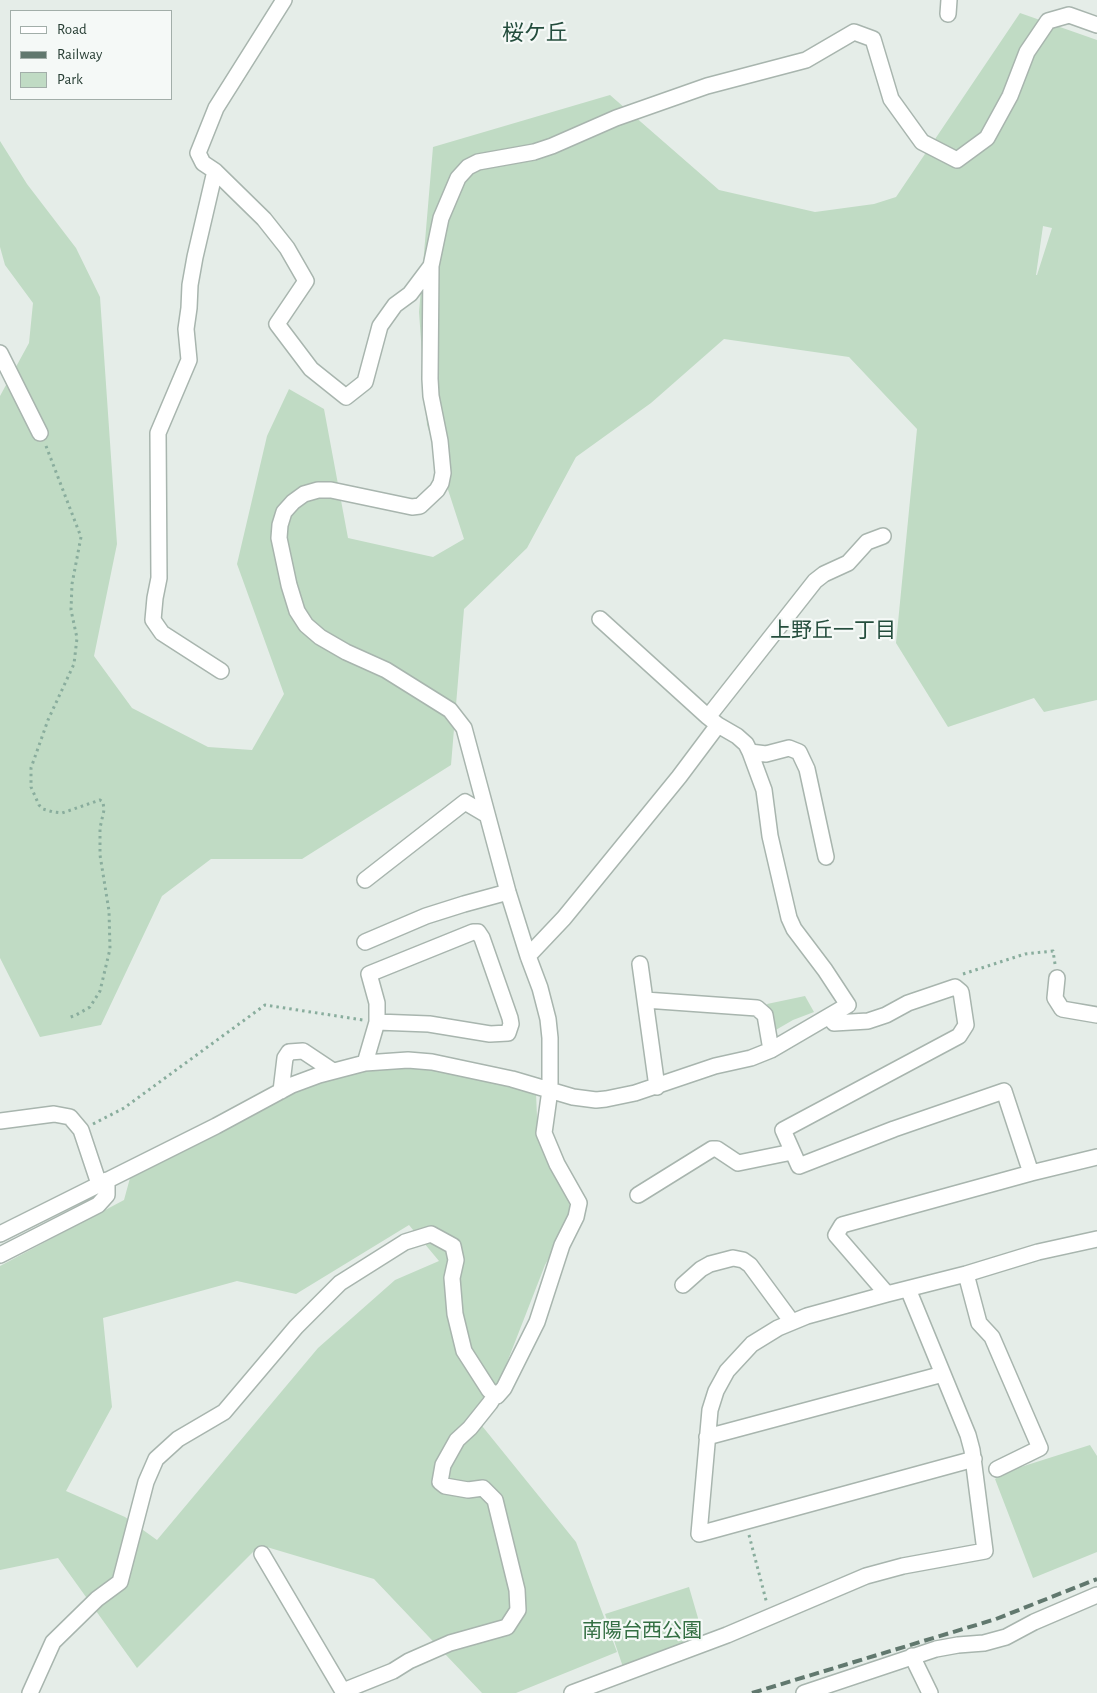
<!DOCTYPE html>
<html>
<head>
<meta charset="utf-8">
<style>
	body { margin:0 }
	#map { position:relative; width:1097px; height:1693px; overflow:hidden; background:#e5ede8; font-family:"Alegreya Sans",sans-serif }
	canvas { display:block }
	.legend { position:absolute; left:10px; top:10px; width:162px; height:90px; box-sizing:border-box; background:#f5f9f7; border:1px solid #a2aea9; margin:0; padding:6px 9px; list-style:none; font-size:15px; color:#263d33 }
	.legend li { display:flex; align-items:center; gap:10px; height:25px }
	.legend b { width:25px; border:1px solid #a2aea9 }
</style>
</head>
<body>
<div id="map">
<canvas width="1097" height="1693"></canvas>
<ul class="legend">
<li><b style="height:6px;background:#fff"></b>Road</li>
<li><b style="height:6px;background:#61786e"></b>Railway</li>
<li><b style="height:14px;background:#c0dbc4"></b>Park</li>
</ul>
</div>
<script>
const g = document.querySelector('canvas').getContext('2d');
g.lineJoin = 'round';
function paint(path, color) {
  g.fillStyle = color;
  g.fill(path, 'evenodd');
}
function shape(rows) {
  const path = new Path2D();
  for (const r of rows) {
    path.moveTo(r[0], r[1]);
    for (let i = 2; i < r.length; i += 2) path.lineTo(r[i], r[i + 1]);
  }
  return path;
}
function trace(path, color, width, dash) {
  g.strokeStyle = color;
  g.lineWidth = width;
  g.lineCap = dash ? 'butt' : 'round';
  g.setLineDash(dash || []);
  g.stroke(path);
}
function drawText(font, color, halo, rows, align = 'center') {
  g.font = font + ' "Alegreya Sans","Noto Sans JP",sans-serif';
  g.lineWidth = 4.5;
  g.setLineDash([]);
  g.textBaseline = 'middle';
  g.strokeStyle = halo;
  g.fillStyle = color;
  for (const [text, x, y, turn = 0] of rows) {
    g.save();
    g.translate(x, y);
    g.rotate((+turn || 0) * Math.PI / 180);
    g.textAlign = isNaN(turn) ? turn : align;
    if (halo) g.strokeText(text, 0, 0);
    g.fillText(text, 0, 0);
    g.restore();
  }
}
const green = shape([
	[1020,13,1097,40,1097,700,1044,712,1034,698,948,727,896,643,917,429,849,357,724,339,651,403,576,457,527,548,464,609,451,765,302,859,211,859,162,896,101,1025,40,1037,0,958,0,396,29,343,33,303,5,265,0,247,0,141,27,184,76,248,100,297,117,544,94,656,132,708,208,747,252,750,284,694,237,564,267,436,289,389,324,409,348,538,433,557,464,539,427,425,419,312,433,147,610,95,719,190,815,212,874,204,896,197],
	[1043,226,1052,228,1037,275,1036,275],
	[805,996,814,1012,793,1020,774,1031,767,1004],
	[425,1068,536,1093,538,1140,568,1196,572,1218,545,1265,499,1383,474,1416,576,1542,617,1652,516,1693,482,1693,374,1579,260,1545,137,1668,58,1558,0,1570,0,1266,124,1200,130,1178,295,1091,367,1069],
	[409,1225,439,1261,395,1280,318,1348,157,1540,125,1517,66,1491,112,1407,103,1318,237,1281,296,1294],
	[1090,1445,1097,1456,1097,1552,1033,1578,995,1479,1005,1472],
	[689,1587,698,1618,698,1638,623,1667,605,1614]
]);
const path = shape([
	[46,446,81,537,72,584,71,610,77,638,74,664,48,720,31,768,31,787,39,805,43,809,53,812,62,813,100,800,103,802,104,810,100,828,100,855,109,911,110,949,100,991,90,1007,76,1015,68,1018],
	[963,974,1025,954,1053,951,1055,964],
	[93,1124,124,1108,265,1005,363,1020],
	[749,1535,767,1604]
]);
const minor = shape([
	[948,14,949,0],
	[215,171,264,219,287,248,306,281,277,324,311,369,346,397,365,382,380,326,395,305,410,294,431,266],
	[0,353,40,433],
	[600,619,708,717],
	[221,671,162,633,153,620,155,598,159,578,158,433,189,360,186,329,189,308,190,285,195,257,215,171,203,163,198,153,216,108,284,0],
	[750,752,766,754,789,748,799,752,807,769,826,857],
	[365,880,465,802,487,815],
	[365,942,426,916,464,904,508,892],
	[528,956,564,918,679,777,718,725,708,717,815,581,824,574,848,563,867,542,883,536],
	[640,964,657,1087],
	[1057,978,1055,998,1062,1009,1097,1015],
	[645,1000,757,1008,765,1015,771,1050],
	[829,1017,834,1023,868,1021,886,1015,908,1003,955,987,961,992,966,1025,959,1036,783,1130,799,1166,894,1129,1004,1091,1031,1173],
	[365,1063,377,1022,429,1024,490,1034,508,1033,511,1024,510,1018,482,938,478,932,473,932,369,974,377,1003,377,1022],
	[281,1091,285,1058,289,1052,303,1051,333,1071],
	[0,1121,54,1114,70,1117,81,1130,99,1184],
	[638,1195,712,1149,717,1149,738,1163,792,1152],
	[0,1234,216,1126,292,1085,319,1075,365,1063,408,1060,432,1062,512,1079,573,1097,596,1100,606,1099,635,1093,715,1066,751,1058,771,1050,848,1005,825,970,794,929,789,918,770,836,764,790,750,752,746,744,737,736,718,725],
	[0,1255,98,1205,107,1195,107,1180],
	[966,1274,979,1323,992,1337,1040,1448,997,1469],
	[683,1285,701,1269,710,1264,733,1258,743,1260,750,1265,792,1322],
	[887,1294,836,1235,842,1225,1031,1173,1097,1157],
	[707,1437,943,1374],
	[974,1459,699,1534,710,1410,716,1391,727,1371,752,1344,778,1328,807,1316,887,1294,966,1274,1038,1252,1097,1239],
	[262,1554,344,1693],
	[912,1656,930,1693],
	[343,1691,393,1671,409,1661,450,1643,507,1627,518,1610,517,1590,495,1500,483,1488,468,1490,445,1486,440,1482,443,1465,457,1440,470,1428,490,1403,495,1395],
	[30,1693,53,1642,97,1599,120,1582,146,1482,156,1459,178,1439,224,1412,296,1327,340,1283,405,1242,431,1234,453,1246,456,1260,452,1278,455,1314,464,1351,489,1390,497,1396,504,1388,537,1322,562,1245,576,1217,579,1203,557,1164,544,1133,550,1090,550,1038,548,1019,540,988,528,956,508,892,464,728,450,710,386,670,346,652,320,637,306,625,297,611,289,585,279,538,280,525,284,512,293,502,304,494,318,490,331,490,412,507,420,506,437,490,441,483,443,473,440,441,431,396,430,379,431,266,441,218,458,178,468,167,478,162,534,152,552,146,616,118,707,86,806,60,854,32,873,39,891,99,922,142,957,160,987,138,1010,96,1027,52,1048,21,1069,15,1097,25],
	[572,1693,727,1635,866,1576,903,1566,985,1551,972,1450,968,1435,908,1289],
	[804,1693,936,1649,958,1645,984,1643,1006,1637,1034,1622,1097,1595]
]);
const rail = shape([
	[752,1693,996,1619,1097,1579]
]);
const parkNames = [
	["南陽台西公園",642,1631]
];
const neighbourhoodNames = [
	["上野丘一丁目",833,631]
];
const quarterNames = [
	["桜ケ丘",535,33]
];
paint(green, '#c0dbc4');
trace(minor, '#a8b5ae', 18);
trace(path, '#89ad9d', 3, [2.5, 4]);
trace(minor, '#fff', 15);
trace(rail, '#61786e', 4, [10, 5]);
drawText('20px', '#346f43', '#f5f9f7', parkNames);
drawText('21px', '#244d3d', '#f5f9f7', neighbourhoodNames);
drawText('22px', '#244d3d', '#f5f9f7', quarterNames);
</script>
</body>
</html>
